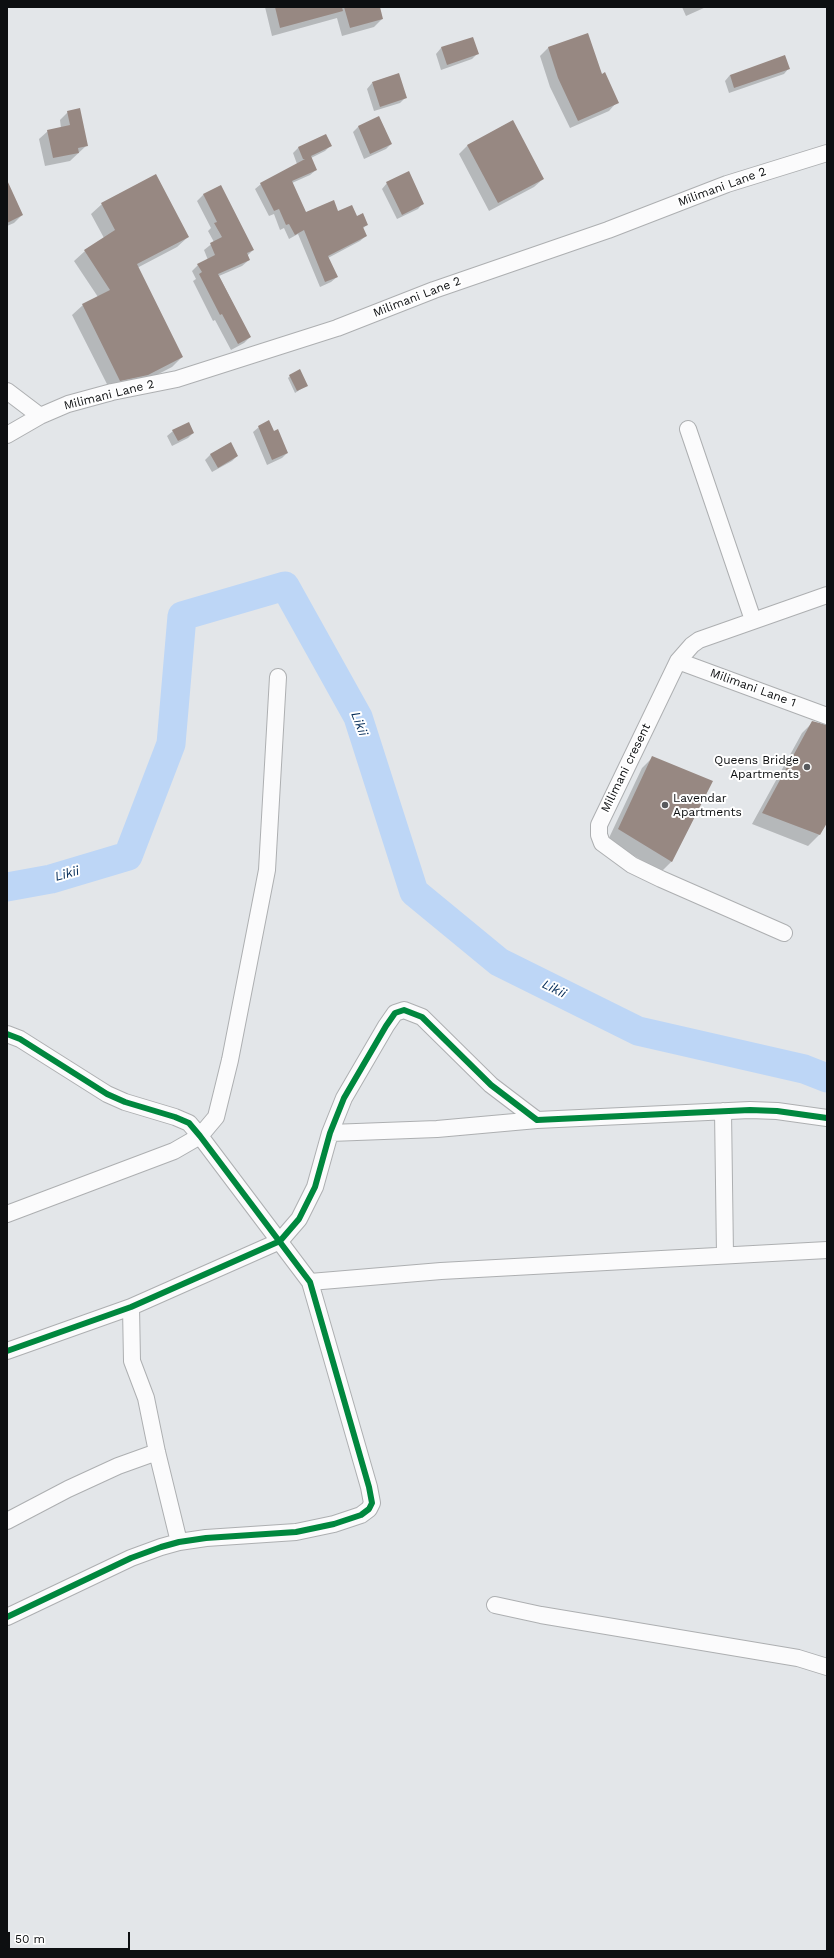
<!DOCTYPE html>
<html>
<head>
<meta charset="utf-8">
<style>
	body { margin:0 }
	#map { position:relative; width:834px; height:1958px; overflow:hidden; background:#e3e6e9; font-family:"Work Sans",sans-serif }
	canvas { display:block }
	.frame { position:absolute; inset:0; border:8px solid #0d0f11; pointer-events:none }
	.scale { position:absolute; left:8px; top:1932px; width:122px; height:18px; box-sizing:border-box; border:2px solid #0d0f11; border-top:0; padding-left:5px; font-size:12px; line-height:14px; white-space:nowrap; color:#0d0f11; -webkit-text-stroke:3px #fff; paint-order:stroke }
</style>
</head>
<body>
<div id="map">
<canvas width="834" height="1958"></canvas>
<div class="frame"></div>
<div class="scale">50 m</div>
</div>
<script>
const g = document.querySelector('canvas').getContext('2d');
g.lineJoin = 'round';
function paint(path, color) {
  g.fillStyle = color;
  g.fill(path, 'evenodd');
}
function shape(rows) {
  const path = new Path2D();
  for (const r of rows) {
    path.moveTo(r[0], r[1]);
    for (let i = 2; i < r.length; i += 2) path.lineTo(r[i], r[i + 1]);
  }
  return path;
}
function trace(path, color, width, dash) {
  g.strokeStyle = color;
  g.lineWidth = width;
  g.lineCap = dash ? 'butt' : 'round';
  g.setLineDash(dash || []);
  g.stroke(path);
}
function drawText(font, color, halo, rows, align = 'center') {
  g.font = font + ' "Work Sans",sans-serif';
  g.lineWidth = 4;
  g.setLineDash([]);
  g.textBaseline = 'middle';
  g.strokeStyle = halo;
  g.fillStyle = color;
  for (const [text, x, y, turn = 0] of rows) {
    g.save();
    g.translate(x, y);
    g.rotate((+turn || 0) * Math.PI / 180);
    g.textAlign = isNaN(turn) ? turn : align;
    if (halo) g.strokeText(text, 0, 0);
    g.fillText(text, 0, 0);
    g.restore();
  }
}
const shadow = shape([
	[265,7,379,7,382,19,374,27,342,36,337,18,272,36],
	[682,7,706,7,686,16],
	[587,34,601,75,617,102,609,111,570,128,550,87,540,56,548,48],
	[472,38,477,54,472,59,441,70,436,54,441,48],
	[789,68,784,74,729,93,725,81,730,75],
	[372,83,405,98,400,103,374,111,367,89],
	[68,112,87,145,70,161,45,166,39,139,48,131,61,128,60,120],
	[379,117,391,144,386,149,364,159,353,132,358,127],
	[512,121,543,179,534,187,489,211,459,154,467,146],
	[326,136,330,146,325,151,311,158,316,170,310,175,292,183,306,213,338,212,356,217,367,225,362,229,366,236,360,241,328,258,337,277,331,282,320,287,298,234,289,239,284,228,280,230,274,214,269,216,255,189,261,184,297,164,293,153,298,148],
	[7,182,22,215,14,223,7,226],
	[387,183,423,203,418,209,397,219,382,189],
	[220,186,253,250,247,256,249,260,242,266,219,276,250,337,244,343,231,350,215,320,213,321,193,281,196,279,192,271,198,265,208,260,204,250,214,242,208,231,211,228,197,201,203,195],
	[102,204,188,237,177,247,137,268,182,357,172,367,137,385,110,390,72,315,83,305,98,297,74,261,85,251,104,238,91,214],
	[290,376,307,385,295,393,288,378],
	[259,427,273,433,287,453,282,458,267,465,253,432],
	[173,431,193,433,188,438,172,446,167,436],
	[230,443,237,456,232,461,212,472,205,460,210,455],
	[813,722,827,726,827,821,819,835,808,846,752,824,802,733],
	[652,758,672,861,661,872,608,840,642,768]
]);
const river = shape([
	[7,887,51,879,128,856,171,744,182,616,285,586,358,717,414,892,499,962,638,1031,804,1069,827,1078]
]);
const building = shape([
	[275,7,342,7,343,11,280,28],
	[344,7,380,7,383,19,350,28],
	[588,33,602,74,605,72,619,103,578,121,558,78,548,47],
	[473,37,479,54,447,65,441,47],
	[785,55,790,69,734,88,730,75],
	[399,73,407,98,380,107,372,82],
	[80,108,88,146,78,148,79,153,53,158,47,130,70,125,67,111],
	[379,116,392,144,370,154,358,126],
	[513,120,544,179,498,203,467,145],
	[326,134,332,146,311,156,317,170,292,181,306,212,334,200,338,211,352,205,357,216,363,213,368,225,363,227,367,236,328,256,338,277,325,282,304,230,295,235,289,224,286,225,279,209,274,211,260,183,305,159,303,159,298,147],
	[409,171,424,204,402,215,386,182],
	[156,174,189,237,137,264,183,357,148,375,120,381,82,304,110,290,84,250,115,230,101,203],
	[7,180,23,215,7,223],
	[221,185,254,250,247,253,250,260,218,274,251,337,238,344,222,314,220,315,199,274,202,272,197,264,215,255,210,243,222,237,214,223,217,222,203,194],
	[300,369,308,386,297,391,289,375],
	[269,420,274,431,278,429,288,453,272,460,258,426],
	[189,422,194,433,178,441,172,430],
	[231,442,238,456,218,468,210,454],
	[812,721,827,725,827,823,820,835,762,813],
	[652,756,713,781,672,862,618,829]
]);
const minor = shape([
	[7,391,40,416],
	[688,429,753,620],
	[7,435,40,416,68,404,112,392,177,379,337,328,434,290,608,230,727,184,827,153],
	[678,661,827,716],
	[784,933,661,879,632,865,602,843,599,835,599,825,678,661,692,645,699,640,827,595],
	[7,1034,20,1039,107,1094,125,1102,175,1117,189,1123,200,1136,310,1282,369,1487,372,1503,369,1509,361,1515,334,1524,296,1532,206,1538,179,1542,161,1547,131,1558,7,1617],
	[723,1111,725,1255],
	[330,1133,437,1129,537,1120],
	[7,1214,174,1151,200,1136,216,1117,230,1060,267,870,278,677],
	[310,1282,441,1271,827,1250],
	[131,1307,132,1361,146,1398,157,1452,179,1542],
	[7,1351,131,1307,280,1241,299,1219,315,1187,330,1133,344,1098,386,1026,395,1013,404,1010,422,1017,491,1085,537,1120,750,1110,777,1111,827,1118],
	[7,1521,68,1489,118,1466,157,1452],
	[495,1605,541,1615,798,1658,827,1667]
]);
const cycleway = shape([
	[7,1034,20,1039,107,1094,125,1102,175,1117,189,1123,200,1136,310,1282,369,1487,372,1503,369,1509,361,1515,334,1524,296,1532,206,1538,179,1542,161,1547,131,1558,7,1617],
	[7,1351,131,1307,280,1241,299,1219,315,1187,330,1133,344,1098,386,1026,395,1013,404,1010,422,1017,491,1085,537,1120,750,1110,777,1111,827,1118]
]);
const markers = [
	[807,767,4,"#585a5d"],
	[665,805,4,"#585a5d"]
];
const streetNames = [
	["Milimani Lane 2",722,187,-20],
	["Milimani Lane 2",417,297,-21],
	["Milimani Lane 2",109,395,-14],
	["Milimani Lane 1",753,688,20],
	["Milimani cresent",626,768,-64]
];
const poiNames = [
	["Queens Bridge",799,760],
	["Apartments",799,774],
	["Lavendar",673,798,"left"],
	["Apartments",673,812,"left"]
];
const waterNames = [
	["Likii",359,724,69],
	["Likii",67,874,-16],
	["Likii",554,989,26]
];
paint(shadow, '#0003');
trace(river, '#bdd6f6', 29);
paint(building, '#978882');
trace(minor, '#adafb1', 18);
trace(minor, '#fbfbfc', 16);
trace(cycleway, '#00873e', 6);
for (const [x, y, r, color] of markers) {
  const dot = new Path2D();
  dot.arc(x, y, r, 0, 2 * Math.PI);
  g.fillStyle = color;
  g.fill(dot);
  trace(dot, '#fff', 1.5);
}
drawText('12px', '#0d0f11', '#fff', streetNames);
drawText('12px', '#0d0f11', '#fff', poiNames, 'right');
drawText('italic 13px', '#032b57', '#fff', waterNames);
</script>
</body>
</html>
